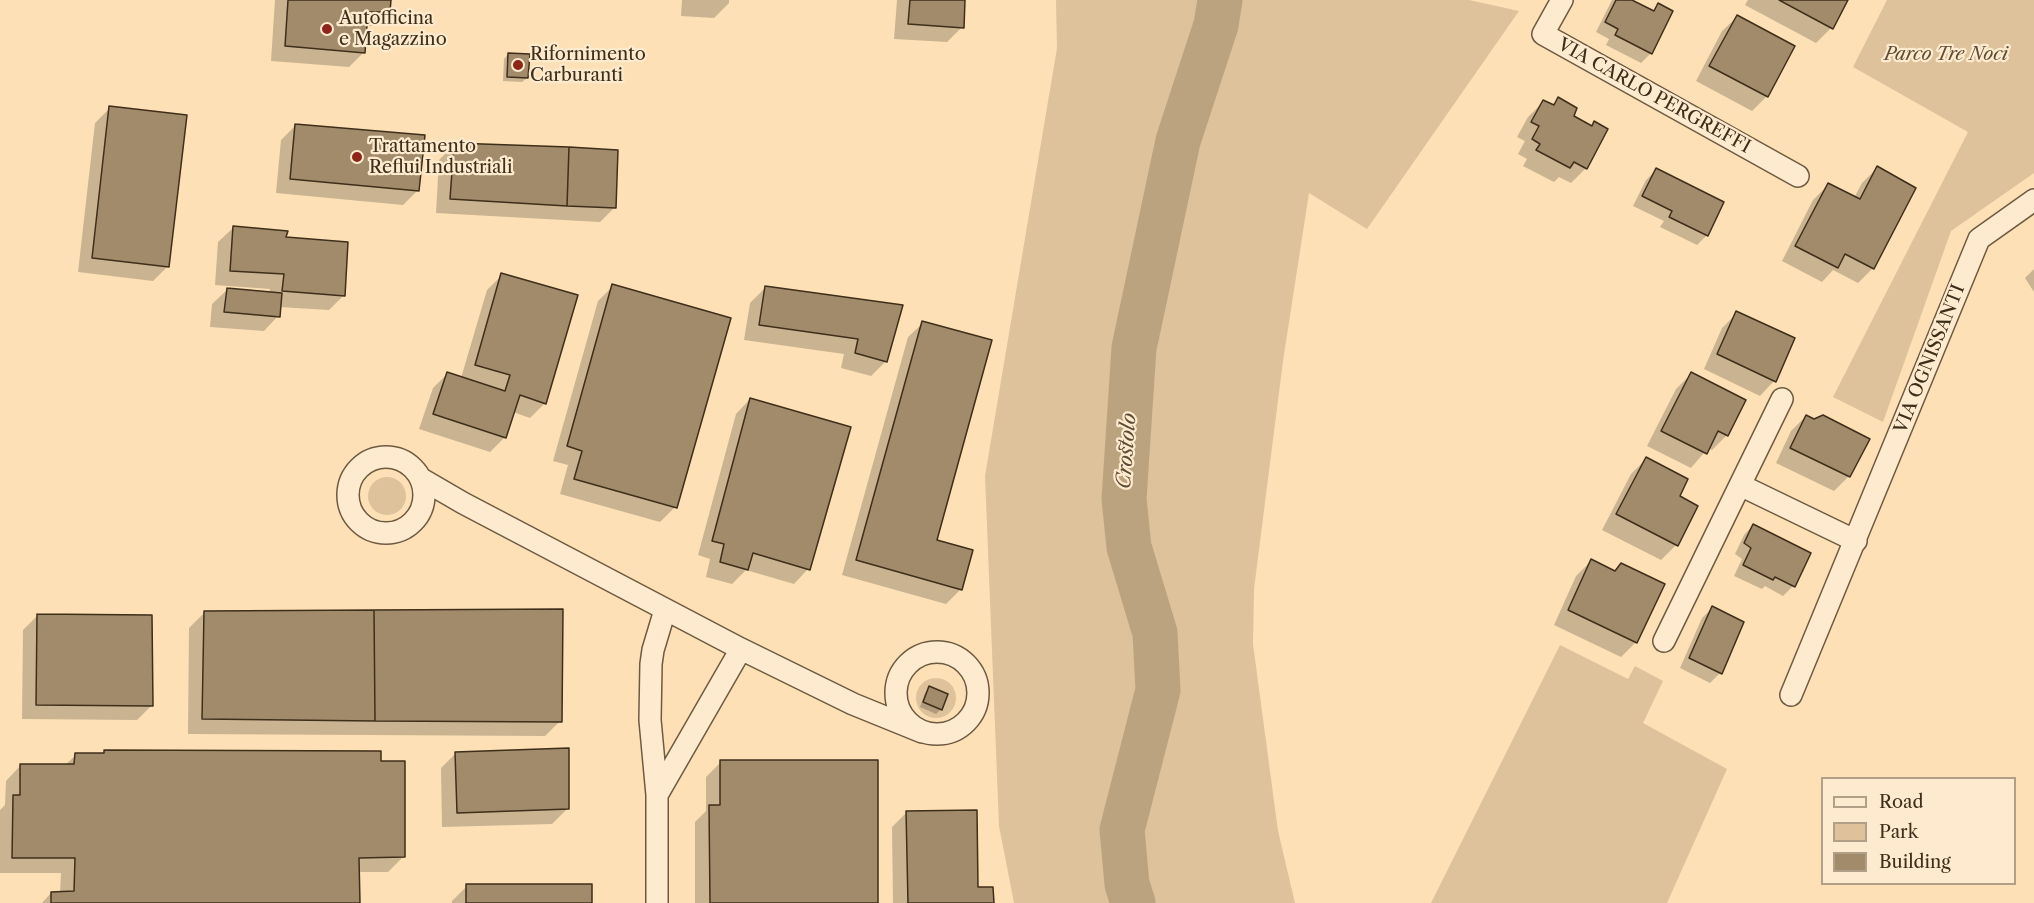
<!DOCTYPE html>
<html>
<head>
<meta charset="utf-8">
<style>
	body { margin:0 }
	#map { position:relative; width:2034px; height:903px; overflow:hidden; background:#fde0b5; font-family:"Libre Caslon Text",serif }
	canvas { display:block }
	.legend { position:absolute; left:1821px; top:777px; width:195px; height:108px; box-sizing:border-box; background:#feebcf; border:2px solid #b19f87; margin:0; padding:8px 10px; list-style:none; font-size:18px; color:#3e2e1a }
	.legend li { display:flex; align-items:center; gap:12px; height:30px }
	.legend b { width:30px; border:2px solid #b19f87 }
</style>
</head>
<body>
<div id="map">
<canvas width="2034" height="903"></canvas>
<ul class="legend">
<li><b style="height:8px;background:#feebcf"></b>Road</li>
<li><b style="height:16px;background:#ddc29b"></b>Park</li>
<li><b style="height:16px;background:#a18b6b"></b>Building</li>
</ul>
</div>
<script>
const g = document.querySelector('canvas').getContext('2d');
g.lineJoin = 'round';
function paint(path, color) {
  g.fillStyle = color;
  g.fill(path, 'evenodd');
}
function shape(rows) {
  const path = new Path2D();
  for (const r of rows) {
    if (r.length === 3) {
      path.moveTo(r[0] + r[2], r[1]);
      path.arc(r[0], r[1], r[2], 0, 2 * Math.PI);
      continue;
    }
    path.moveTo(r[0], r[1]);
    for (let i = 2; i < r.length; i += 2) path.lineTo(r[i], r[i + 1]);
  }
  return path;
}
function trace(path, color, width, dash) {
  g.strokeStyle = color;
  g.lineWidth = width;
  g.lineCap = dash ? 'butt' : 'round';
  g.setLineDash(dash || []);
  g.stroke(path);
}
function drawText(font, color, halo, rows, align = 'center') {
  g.font = font + ' "Libre Caslon Text",serif';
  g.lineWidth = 4.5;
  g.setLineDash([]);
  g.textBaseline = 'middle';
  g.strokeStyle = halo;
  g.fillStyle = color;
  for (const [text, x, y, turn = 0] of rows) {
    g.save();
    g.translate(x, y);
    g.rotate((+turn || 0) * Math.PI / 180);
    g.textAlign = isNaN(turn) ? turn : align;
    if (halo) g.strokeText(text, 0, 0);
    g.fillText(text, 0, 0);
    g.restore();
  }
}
const green = shape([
	[1056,0,1469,0,1519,11,1367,229,1309,193,1283,361,1254,589,1253,644,1278,831,1295,903,1014,903,999,826,985,476,1057,48],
	[1887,0,2034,0,2034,173,1951,231,1883,422,1833,397,1968,132,1853,67],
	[387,496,19],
	[1560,645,1628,679,1635,666,1663,681,1643,723,1727,769,1667,903,1431,903],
	[936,698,20]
]);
const shadow = shape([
	[275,0,389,0,388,11,373,26,366,26,364,52,349,67,271,61],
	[682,0,729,0,729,3,714,18,681,16],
	[897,0,964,0,962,27,947,42,894,39],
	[1612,0,1629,0,1652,11,1658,5,1651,53,1641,63,1606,45,1609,39,1596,32],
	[1748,0,1846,0,1831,28,1816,43,1745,5],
	[1737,17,1793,47,1767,96,1752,111,1696,81,1722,31],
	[508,54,527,78,522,82,503,81,504,59],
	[1558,99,1572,116,1586,168,1571,183,1559,177,1554,182,1523,166,1527,159,1518,154,1525,141,1517,137,1528,117,1543,102,1551,106],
	[110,108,168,266,153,281,78,272,95,123],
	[296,125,418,190,403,205,276,193,281,140],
	[454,145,615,207,600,222,436,213,439,160],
	[1877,168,1873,268,1858,283,1833,270,1822,282,1782,261,1813,200,1828,185,1854,198,1862,183],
	[1656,170,1707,235,1697,245,1660,227,1664,221,1633,206,1646,180],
	[233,228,285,238,344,295,329,310,279,307,278,316,264,331,210,327,212,304,227,290,269,293,270,289,215,285,218,242],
	[2034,269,2034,292,2025,278],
	[502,275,545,403,530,418,513,412,505,437,490,452,419,429,433,388,447,374,461,378,487,290],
	[613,286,675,507,660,522,560,494,568,465,553,461,598,301],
	[765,288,901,307,886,361,871,376,841,368,844,354,744,340,750,303],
	[1737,313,1793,339,1774,381,1760,396,1704,369,1722,328],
	[923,323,935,541,961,589,946,604,842,575,908,337],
	[1691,374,1744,400,1727,435,1712,450,1708,448,1691,468,1647,446,1676,389],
	[750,399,808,569,794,584,746,570,732,584,706,577,710,559,698,555,736,414],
	[1806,416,1849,476,1834,491,1776,463,1791,431],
	[1646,459,1676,545,1661,560,1602,530,1631,474],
	[1753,525,1793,586,1783,596,1765,586,1762,589,1734,576,1742,559,1735,554,1744,535],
	[1591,561,1614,572,1621,565,1636,642,1621,657,1554,625,1576,576],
	[1712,608,1720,673,1710,683,1680,668,1702,618],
	[204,613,560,721,545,736,188,734,189,628],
	[38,615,152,705,137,720,22,719,23,630],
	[930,688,941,709,936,714,920,707,925,693],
	[105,752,380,762,403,857,388,872,358,872,359,903,42,903,51,893,60,893,61,873,0,873,0,810,5,805,6,781,20,766,64,766,76,755,102,755],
	[456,753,567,809,552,824,442,827,441,768],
	[721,762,876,903,695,903,695,822,706,811,706,777],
	[907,812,976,889,992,903,893,903,892,827],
	[467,886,590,903,452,903,452,901]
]);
const river = shape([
	[1133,903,1127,884,1122,830,1158,690,1155,633,1129,547,1124,499,1134,348,1178,141,1216,25,1220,0]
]);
const building = shape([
	[288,0,391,0,390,12,368,12,365,53,285,46,288,0],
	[910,0,965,0,964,28,908,24,910,0],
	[1616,0,1632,0,1654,11,1658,3,1673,11,1652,54,1615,35,1618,29,1605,22,1616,0],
	[1779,0,1848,0,1833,29,1779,0],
	[1737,15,1795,46,1768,97,1709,66,1737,15],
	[508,53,530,54,528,78,507,77,508,53],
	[1558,97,1577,108,1574,116,1592,126,1594,121,1608,129,1587,169,1574,162,1570,168,1536,150,1540,144,1532,139,1539,126,1531,122,1543,100,1554,105,1558,97],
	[109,106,187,115,169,267,92,258,109,106],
	[295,124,425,135,419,191,290,179,295,124],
	[454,143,569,147,567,206,450,199,454,143],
	[569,147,618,150,616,208,567,206,569,147],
	[1877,166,1916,188,1874,269,1845,254,1838,268,1795,246,1828,183,1860,199,1877,166],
	[1656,168,1724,202,1708,236,1669,217,1672,211,1642,196,1656,168],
	[233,226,288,231,286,237,348,242,345,296,282,291,284,274,230,271,233,226],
	[501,273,578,295,546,404,520,395,506,438,433,414,447,372,505,391,510,375,475,365,501,273],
	[612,284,731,318,677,508,574,479,582,451,567,446,612,284],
	[765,286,903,305,887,362,855,353,858,339,759,325,765,286],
	[227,288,282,293,280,317,224,312,227,288],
	[1736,311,1795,338,1776,382,1717,354,1736,311],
	[922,321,992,340,937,540,973,550,962,590,856,560,922,321],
	[1691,372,1746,400,1728,436,1718,431,1707,454,1661,431,1691,372],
	[750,398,851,427,810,570,753,553,748,570,720,562,724,544,712,541,750,398],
	[1806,415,1814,419,1823,415,1870,439,1850,477,1790,448,1806,415],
	[1646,457,1688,479,1680,496,1698,506,1678,546,1616,514,1646,457],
	[1753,524,1811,553,1795,587,1775,577,1773,580,1743,565,1751,548,1744,543,1753,524],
	[1591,559,1615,571,1621,563,1665,584,1637,643,1568,610,1591,559],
	[1712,606,1744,622,1722,674,1689,658,1712,606],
	[563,609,562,722,375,721,374,610,563,609],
	[374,610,375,721,202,719,204,611,374,610],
	[37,614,152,615,153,706,36,705,37,614],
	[929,686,948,694,942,710,923,702,929,686],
	[569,748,569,809,457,813,455,752,569,748],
	[104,750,381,751,381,761,405,761,405,857,359,858,360,903,51,903,51,892,74,891,75,858,12,858,13,795,20,795,20,764,74,764,75,753,104,753,104,750],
	[720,760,878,760,878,903,710,903,709,805,720,805,720,760],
	[977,810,978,887,993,887,994,903,908,903,906,811,977,810],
	[466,884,592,884,592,903,466,903,466,884]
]);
const minor = shape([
	[1562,0,1543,34,1798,176],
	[386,495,38],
	[420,478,463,503,741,649,853,704,922,732],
	[1740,485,1782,399],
	[1664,641,1740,485,1856,541],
	[937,693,41],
	[1791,695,1979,239,2034,200],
	[657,795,741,649],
	[657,903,657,795,650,720,651,664,653,650,665,610]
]);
const markers = [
	[327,29,6,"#8f2418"],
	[518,65,6,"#8f2418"],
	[357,157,6,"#8f2418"]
];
const poiNames = [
	["Autofficina",339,19],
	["e Magazzino",339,40],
	["Rifornimento",530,55],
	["Carburanti",530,76],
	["Trattamento",369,147],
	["Reflui Industriali",369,168]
];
const parkNames = [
	["Parco Tre Noci",1946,55]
];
const streetNames = [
	["VIA CARLO PERGREFFI",1654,96,29],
	["VIA OGNISSANTI",1930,359,-68]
];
const waterNames = [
	["Crostolo",1127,451,-86]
];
paint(green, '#ddc29b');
paint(shadow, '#0003');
trace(river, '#bca380', 45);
paint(building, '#a18b6b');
trace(building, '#3e2e1a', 1.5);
trace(minor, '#6e5a41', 24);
trace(minor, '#feebcf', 21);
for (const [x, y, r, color] of markers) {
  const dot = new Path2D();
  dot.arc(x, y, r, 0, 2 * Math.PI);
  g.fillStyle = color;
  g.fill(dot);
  trace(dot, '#feebcf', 2);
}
drawText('18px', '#3e2e1a', '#feebcf', poiNames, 'left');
drawText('italic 18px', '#5e4c34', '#feebcf', parkNames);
drawText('18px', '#3e2e1a', '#feebcf', streetNames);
drawText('italic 20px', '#5e4b34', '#feebcf', waterNames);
</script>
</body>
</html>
